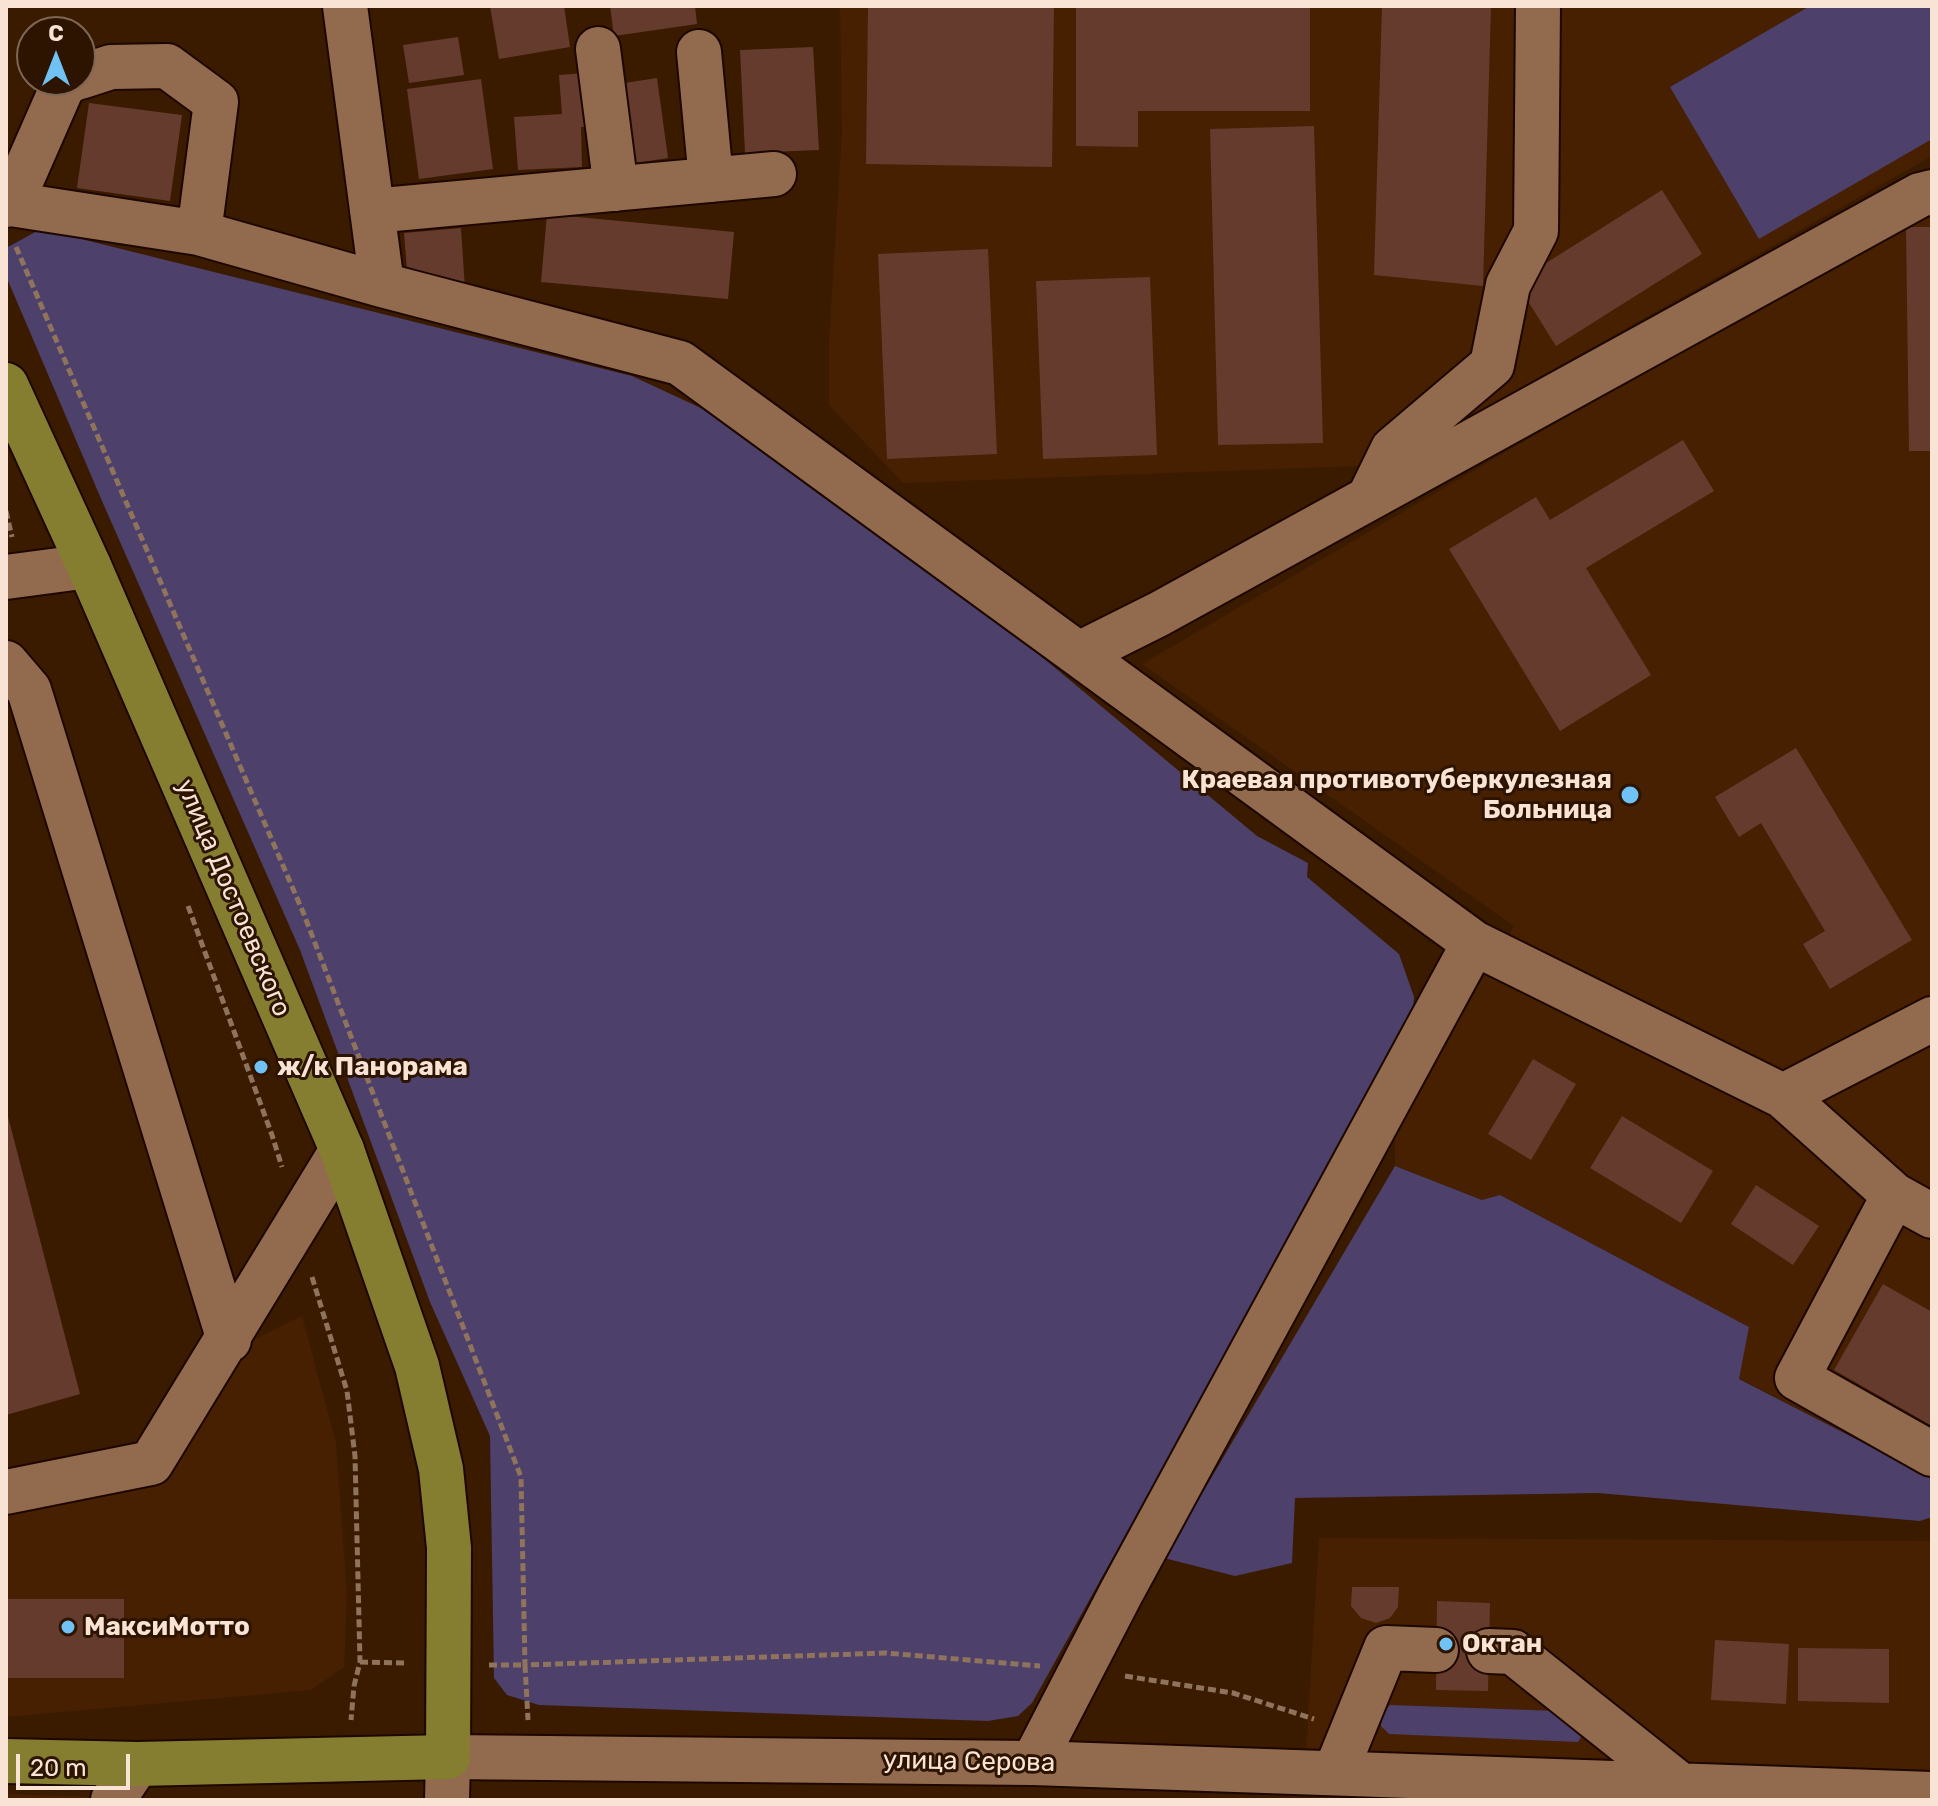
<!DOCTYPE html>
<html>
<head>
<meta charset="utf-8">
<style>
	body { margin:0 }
	#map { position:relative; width:1938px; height:1806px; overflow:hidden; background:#3b1b00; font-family:Rubik,sans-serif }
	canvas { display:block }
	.frame { position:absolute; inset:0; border:8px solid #f9e3d4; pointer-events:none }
	.north { position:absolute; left:16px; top:16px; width:80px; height:80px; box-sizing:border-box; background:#2d1401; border:2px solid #7f6755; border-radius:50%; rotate:0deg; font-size:22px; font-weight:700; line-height:32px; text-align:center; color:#f9e3d4 }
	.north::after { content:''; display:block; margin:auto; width:28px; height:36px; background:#70c2f4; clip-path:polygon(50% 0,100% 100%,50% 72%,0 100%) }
	.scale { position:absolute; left:16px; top:1754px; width:114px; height:36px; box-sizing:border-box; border:4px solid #f9e3d4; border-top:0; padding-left:10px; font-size:24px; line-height:28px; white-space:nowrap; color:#f9e3d4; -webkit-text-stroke:6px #2d1401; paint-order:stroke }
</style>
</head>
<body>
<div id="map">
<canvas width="1938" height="1806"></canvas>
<div class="frame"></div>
<div class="north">С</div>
<div class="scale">20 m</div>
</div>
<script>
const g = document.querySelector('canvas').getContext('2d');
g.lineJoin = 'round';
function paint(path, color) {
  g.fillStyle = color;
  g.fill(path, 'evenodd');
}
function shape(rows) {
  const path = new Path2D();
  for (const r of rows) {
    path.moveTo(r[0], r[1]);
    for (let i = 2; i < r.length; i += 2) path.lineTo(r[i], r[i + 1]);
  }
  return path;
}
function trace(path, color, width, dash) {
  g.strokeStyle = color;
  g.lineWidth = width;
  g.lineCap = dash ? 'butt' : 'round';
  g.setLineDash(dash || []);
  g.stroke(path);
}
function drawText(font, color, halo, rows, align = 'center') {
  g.font = font + ' Rubik,sans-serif';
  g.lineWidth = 6;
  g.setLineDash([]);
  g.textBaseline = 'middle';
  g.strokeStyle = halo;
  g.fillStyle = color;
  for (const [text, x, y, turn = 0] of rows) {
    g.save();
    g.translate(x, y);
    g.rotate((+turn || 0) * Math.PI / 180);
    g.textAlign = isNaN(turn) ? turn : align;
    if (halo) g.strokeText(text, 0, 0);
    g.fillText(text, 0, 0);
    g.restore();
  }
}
const built = shape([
	[840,6,1932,6,1932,156,1384,465,903,483,829,405,829,341,842,132],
	[1932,207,1932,1478,1739,1378,1749,1327,1500,1195,1482,1200,1395,1166,1395,1126,1514,926,1142,664,1921,210],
	[302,1316,336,1443,347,1595,344,1667,311,1690,6,1717,6,1510,162,1478,245,1344],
	[1319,1538,1932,1541,1932,1773,1306,1750],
	[6,1794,182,1800,6,1800]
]);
const green = shape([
	[1810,6,1932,6,1932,139,1759,239,1670,87],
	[41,229,632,376,733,423,1012,632,1257,836,1308,863,1307,877,1399,954,1414,997,1412,1020,1032,1703,1018,1716,988,1721,539,1705,507,1695,494,1678,490,1436,430,1302,300,950,102,501,6,276,6,248],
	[1395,1166,1482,1200,1500,1195,1749,1327,1739,1379,1932,1478,1932,1517,1920,1521,1598,1493,1295,1498,1292,1563,1235,1576,1164,1558],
	[1390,1705,1558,1711,1585,1731,1578,1742,1389,1734,1381,1726,1381,1715]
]);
const building = shape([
	[490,6,564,6,570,47,499,59],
	[610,6,695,6,697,24,614,36],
	[868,6,1054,6,1052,167,866,164],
	[1076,6,1310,6,1310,111,1138,111,1138,147,1076,146],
	[1382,6,1491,6,1483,286,1374,275],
	[458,37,464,75,409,83,403,45],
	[813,47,819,150,745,153,740,50],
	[585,73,590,127,581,127,582,167,518,170,514,117,562,114,559,75],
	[657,78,668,158,629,164,618,84],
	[481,79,493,169,419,179,407,89],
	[89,103,182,115,170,201,77,188],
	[1314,126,1323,443,1218,445,1210,129],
	[1662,190,1702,254,1556,346,1516,282],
	[547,214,734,232,728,299,541,282],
	[1906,227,1932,227,1932,451,1909,451],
	[461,228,465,289,408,282,404,233],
	[988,249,997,454,887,459,878,254],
	[1150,277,1157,455,1043,459,1036,281],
	[1683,440,1714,491,1586,568,1651,675,1560,731,1449,549,1536,497,1550,520],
	[1796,748,1912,940,1830,989,1803,944,1825,931,1761,823,1739,837,1715,797],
	[1533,1059,1576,1084,1531,1160,1488,1134],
	[6,1109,80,1394,6,1415],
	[1622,1116,1713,1171,1681,1223,1590,1168],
	[1756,1185,1819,1226,1793,1265,1731,1224],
	[1883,1284,1932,1312,1932,1426,1834,1370],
	[1352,1587,1399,1587,1398,1607,1390,1618,1376,1623,1361,1618,1351,1606],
	[6,1599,124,1599,124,1678,6,1678],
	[1437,1601,1490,1603,1488,1691,1436,1690],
	[1715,1640,1789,1644,1786,1704,1711,1700],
	[1798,1648,1889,1649,1889,1703,1798,1701]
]);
const path = shape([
	[16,247,303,912,521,1477,525,1665,886,1653,1040,1666],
	[6,511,12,537],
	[188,906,272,1135,282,1167],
	[312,1277,347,1391,355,1456,360,1662,354,1686,351,1720],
	[360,1662,407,1663],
	[489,1665,525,1665,528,1720],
	[1125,1676,1233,1693,1314,1719]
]);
const minor = shape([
	[345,6,382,285],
	[598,49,616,189],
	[699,52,711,180],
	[80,77,111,67,167,66,216,102,199,233],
	[11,204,64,83,72,80],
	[6,205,11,204,199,233,382,285,680,363,1474,943,1121,1593,1033,1763],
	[372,211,774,174],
	[1369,498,1393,449,1492,365,1508,285,1536,231,1538,6],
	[6,577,89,566],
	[1079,654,1159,614,1920,195,1932,192],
	[6,663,29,690,229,1340],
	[1474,943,1783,1096,1932,1019],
	[1783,1096,1894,1195,1932,1216],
	[1894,1195,1797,1378,1932,1454],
	[6,1492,151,1463,342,1150],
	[1489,1651,1513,1652,1680,1785],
	[1335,1773,1386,1648,1436,1650],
	[113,1800,137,1764],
	[447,1800,448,1757,1033,1763,1932,1794]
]);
const major = shape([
	[6,385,89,566,342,1150,417,1366,441,1469,449,1548,448,1757,137,1764,6,1761]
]);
const markers = [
	[1630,795,10,"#70c2f4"],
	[261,1067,8,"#70c2f4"],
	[68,1627,8,"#70c2f4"],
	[1446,1644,8,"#70c2f4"]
];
const poiNames = [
	["Краевая противотуберкулезная",1612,780,"right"],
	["Больница",1612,810,"right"],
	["ж/к Панорама",277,1067],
	["МаксиМотто",84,1627],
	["Октан",1462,1644]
];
const streetNames = [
	["улица Достоевского",233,898,67],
	["улица Серова",969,1762,1]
];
paint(built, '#462000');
paint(green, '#4d406a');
paint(building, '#653b2e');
trace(minor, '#1d0700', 48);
trace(major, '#1d0700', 48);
trace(path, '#8f735d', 5, [8, 4]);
trace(minor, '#926b4f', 44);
trace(major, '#857e30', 44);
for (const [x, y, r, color] of markers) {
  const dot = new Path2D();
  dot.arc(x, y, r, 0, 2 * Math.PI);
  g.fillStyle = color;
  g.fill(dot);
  trace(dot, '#2d1401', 3);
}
drawText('bold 26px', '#f9e3d4', '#2d1401', poiNames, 'left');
drawText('26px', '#f9e3d4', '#2d1401', streetNames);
</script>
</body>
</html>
